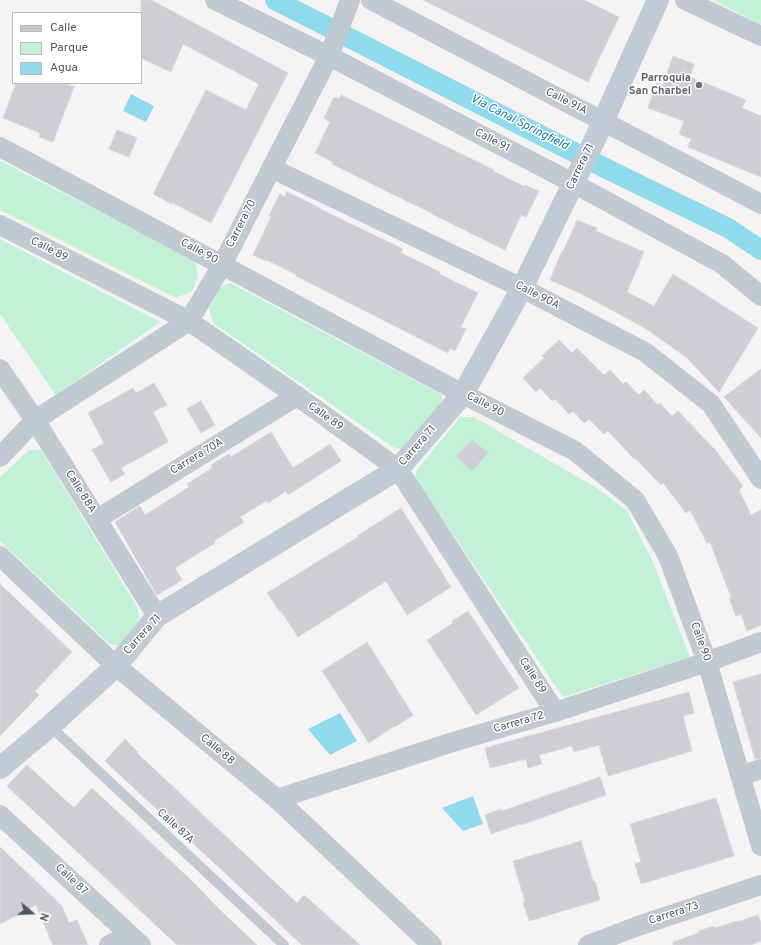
<!DOCTYPE html>
<html>
<head>
<meta charset="utf-8">
<style>
	body { margin:0 }
	#map { position:relative; width:761px; height:945px; overflow:hidden; background:#f5f3f3; font-family:Overpass,sans-serif }
	canvas { display:block }
	.legend { position:absolute; left:12px; top:12px; width:130px; height:72px; box-sizing:border-box; background:#fff; border:1px solid #b7bbc0; margin:0; padding:5px 7px; list-style:none; font-size:12px; color:#4a5661 }
	.legend li { display:flex; align-items:center; gap:8px; height:20px }
	.legend b { width:20px; border:1px solid #b7bbc0 }
	.north { position:absolute; left:12px; top:893px; width:40px; height:40px; -webkit-text-stroke:3px #fff; paint-order:stroke; rotate:109deg; font-size:11px; font-weight:700; line-height:16px; text-align:center; color:#4a5661 }
	.north::after { content:''; display:block; margin:auto; width:14px; height:18px; background:#4a5661; clip-path:polygon(50% 0,100% 100%,50% 72%,0 100%) }
</style>
</head>
<body>
<div id="map">
<canvas width="761" height="945"></canvas>
<ul class="legend">
<li><b style="height:5px;background:#c1cbd6"></b>Calle</li>
<li><b style="height:11px;background:#c3f1d5"></b>Parque</li>
<li><b style="height:11px;background:#90daee"></b>Agua</li>
</ul>
<div class="north">N</div>
</div>
<script>
const g = document.querySelector('canvas').getContext('2d');
g.lineJoin = 'round';
function paint(path, color) {
  g.fillStyle = color;
  g.fill(path, 'evenodd');
}
function shape(rows) {
  const path = new Path2D();
  for (const r of rows) {
    path.moveTo(r[0], r[1]);
    for (let i = 2; i < r.length; i += 2) path.lineTo(r[i], r[i + 1]);
  }
  return path;
}
function trace(path, color, width, dash) {
  g.strokeStyle = color;
  g.lineWidth = width;
  g.lineCap = dash ? 'butt' : 'round';
  g.setLineDash(dash || []);
  g.stroke(path);
}
function drawText(font, color, halo, rows, align = 'center') {
  g.font = font + ' Overpass,sans-serif';
  g.lineWidth = 3;
  g.setLineDash([]);
  g.textBaseline = 'middle';
  g.strokeStyle = halo;
  g.fillStyle = color;
  for (const [text, x, y, turn = 0] of rows) {
    g.save();
    g.translate(x, y);
    g.rotate((+turn || 0) * Math.PI / 180);
    g.textAlign = isNaN(turn) ? turn : align;
    if (halo) g.strokeText(text, 0, 0);
    g.fillText(text, 0, 0);
    g.restore();
  }
}
const green = shape([
	[713,0,761,0,761,25],
	[0,161,195,260,198,277,192,291,176,298,0,210],
	[0,239,160,322,56,395,0,314],
	[230,283,441,394,444,405,406,448,396,449,213,323,209,309,219,288],
	[460,417,474,417,595,487,627,511,652,560,690,657,563,697,415,478,417,470],
	[29,450,41,450,136,605,139,616,137,628,119,646,110,644,0,541,0,477]
]);
const water = shape([
	[131,94,154,106,146,122,123,111],
	[340,713,357,741,330,755,308,729],
	[473,796,483,824,463,831,442,808]
]);
const canal = shape([
	[275,0,611,171,728,228,761,250]
]);
const building = shape([
	[141,0,151,0,288,73,211,223,173,203,172,204,153,194,206,90,246,110,259,84,183,44,171,72,141,58,141,0],
	[423,0,584,0,619,17,588,82,423,0],
	[673,56,694,64,690,77,746,100,742,108,761,116,761,177,688,147,691,139,679,134,684,121,648,108,657,83,663,85,673,56],
	[16,83,64,83,74,87,53,142,39,137,40,133,3,118,16,83],
	[341,95,494,170,493,171,525,187,525,185,539,191,526,217,521,215,505,250,432,214,432,213,394,195,332,164,333,162,315,153,330,122,324,118,334,97,339,99,341,95],
	[117,130,137,138,129,157,109,149,117,130],
	[287,192,320,208,320,209,403,249,401,253,440,272,439,274,478,293,461,327,466,329,455,351,450,348,448,353,296,276,297,275,267,260,266,261,253,255,271,217,269,216,280,194,285,197,287,192],
	[577,220,597,228,596,231,644,252,627,292,654,306,673,274,758,328,719,392,687,358,645,328,580,293,550,280,562,251,563,252,577,220],
	[559,340,572,353,577,348,604,375,610,370,623,384,626,382,639,395,644,390,658,405,660,403,672,416,678,411,718,453,718,454,743,486,739,490,751,515,761,510,761,625,747,631,741,614,736,616,729,598,731,597,710,542,707,543,690,510,686,513,663,483,661,485,635,458,634,459,608,431,604,434,589,419,584,423,573,411,569,414,555,399,552,401,540,388,536,392,523,378,544,358,542,356,559,340],
	[761,369,761,438,724,397,761,369],
	[154,383,167,405,153,412,168,442,121,468,125,474,111,482,92,450,104,443,88,413,133,388,136,393,154,383],
	[201,401,215,425,201,433,187,409,201,401],
	[271,432,293,468,330,444,341,461,288,495,286,491,268,503,266,501,240,517,244,522,214,541,215,543,175,568,182,580,157,595,115,522,140,506,145,515,189,487,187,484,212,468,211,465,229,454,231,457,271,432],
	[472,439,488,453,472,471,456,457,472,439],
	[401,508,451,587,407,615,386,581,298,637,281,611,280,612,267,593,358,537,357,536,401,508],
	[0,584,72,652,35,691,39,695,0,736,0,584],
	[468,611,519,688,476,715,427,640,453,623,452,621,468,611],
	[367,642,413,715,395,727,394,726,369,743,322,671,367,642],
	[761,674,761,758,755,759,733,682,761,674],
	[689,692,694,713,683,716,692,751,608,776,599,745,574,752,572,746,539,755,542,764,528,768,526,759,490,768,485,748,689,692],
	[125,739,138,752,137,753,297,903,304,895,360,945,302,945,105,761,125,739],
	[27,765,74,808,92,788,191,880,220,910,257,945,177,945,7,786,27,765],
	[600,777,606,795,521,825,520,824,491,834,485,815,501,809,502,811,600,777],
	[716,798,734,856,641,884,635,864,641,862,630,824,716,798],
	[581,841,593,881,595,881,600,900,529,921,523,902,525,902,513,861,581,841],
	[0,847,62,906,69,923,77,920,88,945,53,945,36,905,0,924,0,847],
	[758,915,761,923,761,941,751,945,673,945,673,942,699,933,698,931,714,926,715,928,737,921,737,922,758,915]
]);
const lane = shape([
	[50,726,284,945]
]);
const street = shape([
	[215,0,329,56,573,183,722,264,761,296],
	[371,0,761,204],
	[685,0,761,36],
	[0,147,222,265,463,394,575,451,635,500,668,556,707,662,761,846],
	[271,168,522,288,645,352,711,404,761,479],
	[0,225,189,321,297,396,398,469,555,712],
	[0,369,35,420,157,616],
	[0,457,35,420,189,321,222,265,329,56,350,0],
	[97,519,297,396],
	[0,556,116,666,277,799,432,945],
	[741,776,761,769],
	[277,799,453,742,555,712,707,662,761,642],
	[0,815,141,945],
	[109,945,130,935],
	[588,945,638,926,761,885]
]);
const secondary = shape([
	[0,768,50,726,116,666,157,616,398,469,463,394,522,288,596,137,658,0]
]);
const markers = [
	[699,85,4,"#6b7280"]
];
const worshipNames = [
	["Parroquia",691,79],
	["San Charbel",691,92]
];
const streetNames = [
	["Calle 91A",566,102,27],
	["Calle 91",492,141,27],
	["Carrera 71",581,167,-64],
	["Carrera 70",242,224,-63],
	["Calle 89",49,250,27],
	["Calle 90",199,252,28],
	["Calle 90A",537,296,27],
	["Calle 90",485,405,27],
	["Calle 89",325,417,36],
	["Carrera 71",418,446,-49],
	["Carrera 70A",197,457,-31],
	["Calle 88A",80,492,58],
	["Carrera 71",143,635,-48],
	["Calle 90",700,642,70],
	["Calle 89",532,676,57],
	["Carrera 72",519,723,-16],
	["Calle 88",217,750,40],
	["Calle 87A",175,827,43],
	["Calle 87",71,880,43],
	["Carrera 73",674,914,-18]
];
const waterNames = [
	["Via Canal Springfield",519,123,27]
];
paint(green, '#c3f1d5');
paint(water, '#90daee');
trace(canal, '#90daee', 20);
paint(building, '#cdcfd5');
trace(building, '#d7d9de', 1);
trace(lane, '#c1cad2', 10);
trace(street, '#c1cad2', 20);
trace(secondary, '#c1cbd6', 22);
for (const [x, y, r, color] of markers) {
  const dot = new Path2D();
  dot.arc(x, y, r, 0, 2 * Math.PI);
  g.fillStyle = color;
  g.fill(dot);
  trace(dot, '#fff', 1.5);
}
drawText('bold 11px', '#5b616d', '#fff', worshipNames, 'right');
drawText('11px', '#4a5661', '#fff', streetNames);
drawText('italic 12px', '#0c7c9b', '#fff', waterNames);
</script>
</body>
</html>
